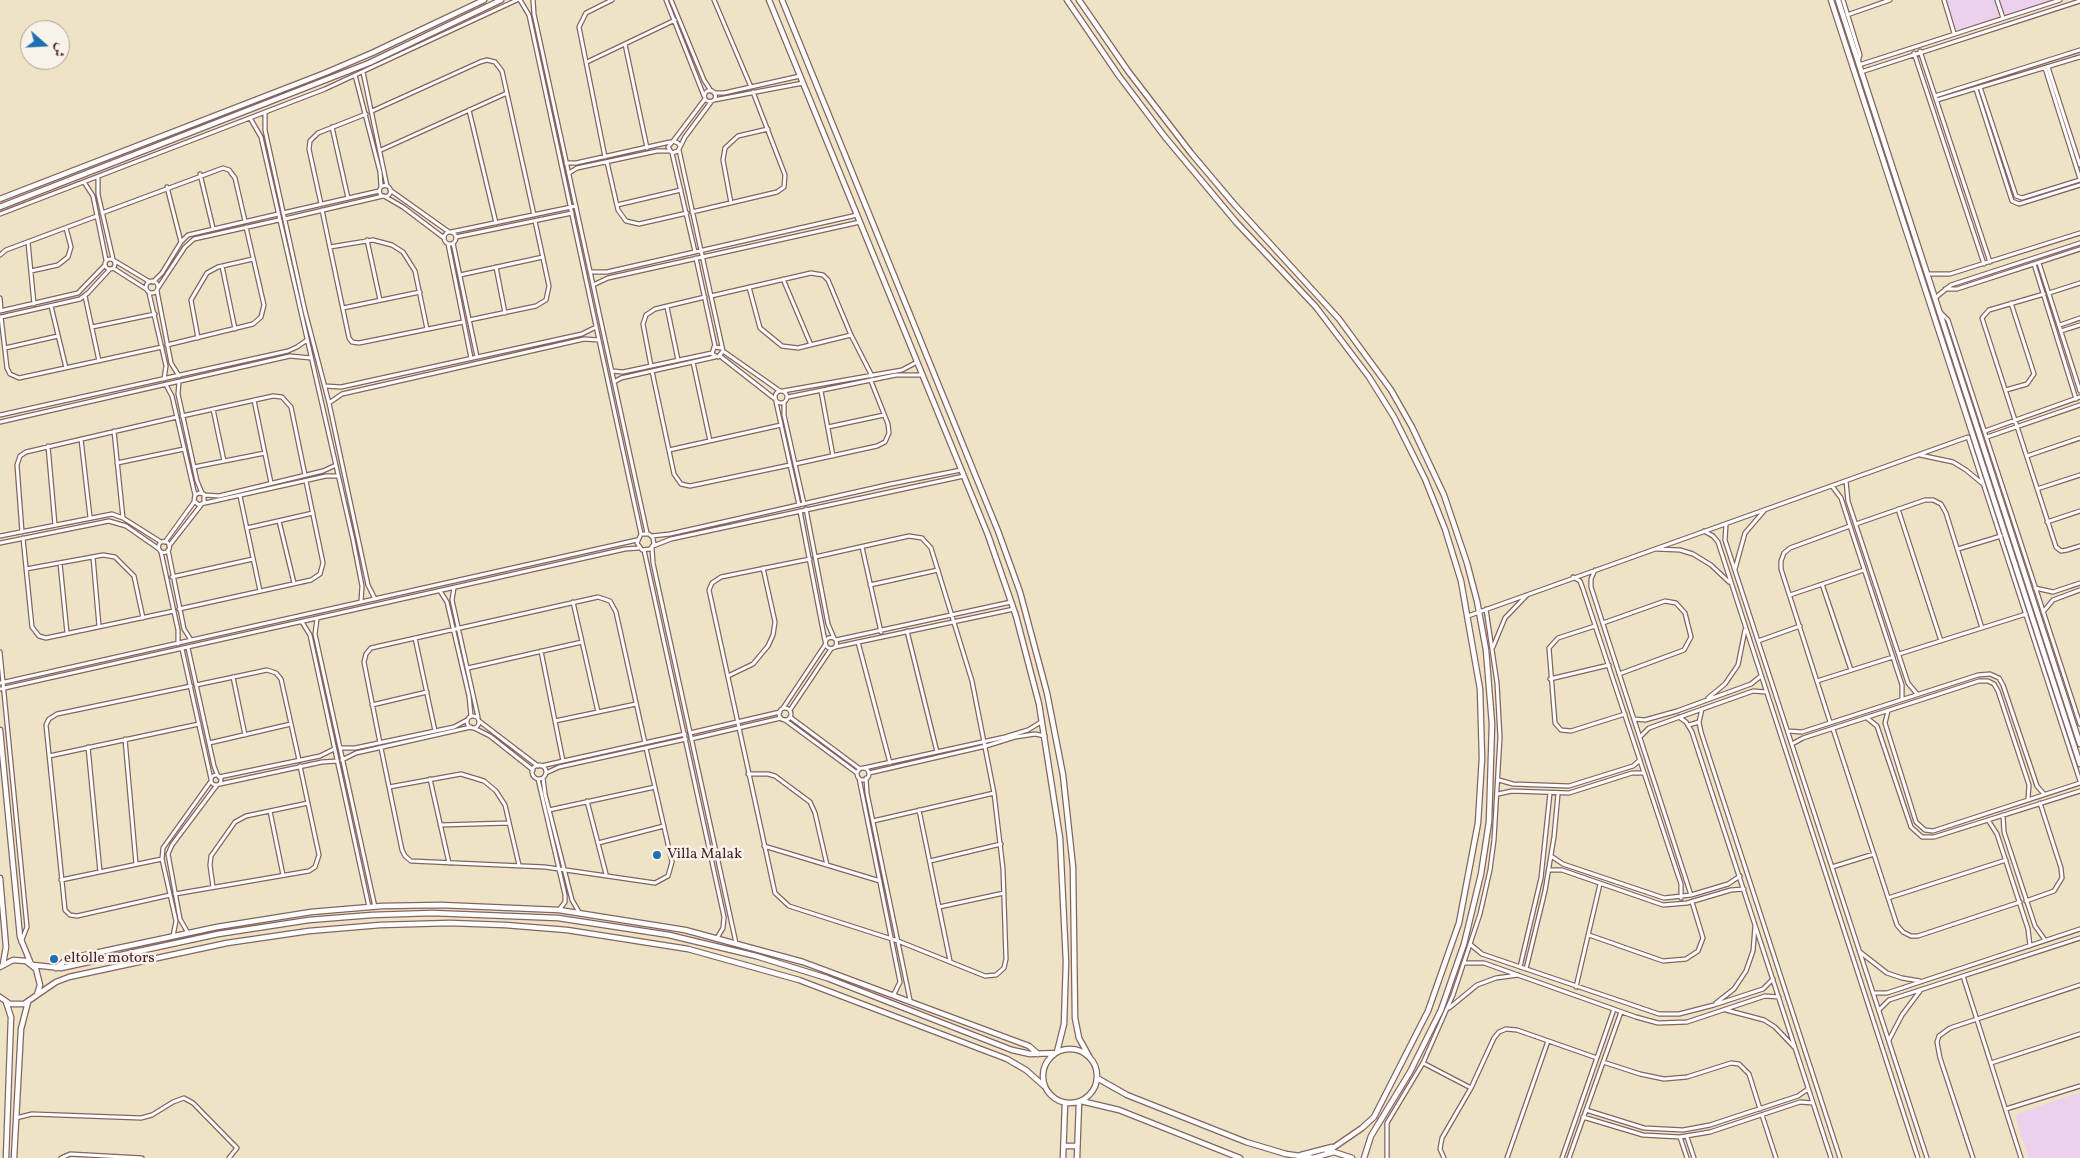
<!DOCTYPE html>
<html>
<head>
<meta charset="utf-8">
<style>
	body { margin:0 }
	#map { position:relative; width:2080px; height:1158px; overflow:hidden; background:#efe3c5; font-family:Vollkorn,Amiri,serif }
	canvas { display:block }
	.north { position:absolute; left:20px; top:20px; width:50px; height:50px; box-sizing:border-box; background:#f7f3e8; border:1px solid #b29e9c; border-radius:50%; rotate:109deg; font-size:14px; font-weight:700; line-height:20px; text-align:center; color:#4a1f2b }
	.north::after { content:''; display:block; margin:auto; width:18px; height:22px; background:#1f6fb2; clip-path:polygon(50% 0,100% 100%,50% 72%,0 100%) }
</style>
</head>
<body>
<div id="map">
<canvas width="2080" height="1158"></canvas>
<div class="north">ش</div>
</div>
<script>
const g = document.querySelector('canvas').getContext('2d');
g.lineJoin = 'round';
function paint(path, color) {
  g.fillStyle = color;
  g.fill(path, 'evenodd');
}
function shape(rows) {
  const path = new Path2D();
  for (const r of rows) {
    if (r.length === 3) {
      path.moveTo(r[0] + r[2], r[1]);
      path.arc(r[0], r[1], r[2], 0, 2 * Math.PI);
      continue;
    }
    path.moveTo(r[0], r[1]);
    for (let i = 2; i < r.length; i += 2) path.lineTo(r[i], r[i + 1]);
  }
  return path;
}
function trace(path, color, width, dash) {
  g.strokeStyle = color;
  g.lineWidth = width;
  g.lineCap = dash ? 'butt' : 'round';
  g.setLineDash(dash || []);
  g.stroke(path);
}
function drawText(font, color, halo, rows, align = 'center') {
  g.font = font + ' Vollkorn,serif';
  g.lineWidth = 5;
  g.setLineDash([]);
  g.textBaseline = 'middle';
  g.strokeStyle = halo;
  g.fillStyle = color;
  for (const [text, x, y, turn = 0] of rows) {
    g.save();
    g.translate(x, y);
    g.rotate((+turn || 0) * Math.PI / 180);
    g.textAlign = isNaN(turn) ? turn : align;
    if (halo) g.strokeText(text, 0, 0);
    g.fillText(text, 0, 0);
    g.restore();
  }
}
const built = shape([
	[1947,0,2061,0,1957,33],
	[2080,1092,2080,1158,2029,1158,2016,1120,2017,1114]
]);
const street = shape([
	[520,0,529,15,599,340,641,534,637,543,642,550,650,549,654,544,653,538,649,534,641,534],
	[533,0,534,14,647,533],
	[666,0,704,96],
	[671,0,704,80,711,91],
	[714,0,751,87],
	[1843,0,1860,55,1858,62],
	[1944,0,1954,33],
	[1997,0,2003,18],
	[1847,15,1890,0],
	[625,44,647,148],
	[1920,51,1990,262],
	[1914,53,1984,264],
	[587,62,675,20],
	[1859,65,2060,0],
	[2048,67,2080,165],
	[2045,68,2080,179],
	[363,72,387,186],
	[1861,72,2080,1],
	[355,75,380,172,381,186],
	[1980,87,2016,196,2022,198,2080,180],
	[1976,89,2012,201,2019,204,2080,185],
	[710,96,5.5],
	[714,93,724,93,800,76],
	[1935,96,2080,50],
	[714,100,803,83],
	[1937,100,2080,57],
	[469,110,496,223],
	[372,111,480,62,487,60,495,62,502,71,534,215],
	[265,113,265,130,305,311,329,403,368,585,375,599],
	[250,118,261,137,353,540,362,586,361,602],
	[332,127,348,198],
	[674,140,705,99],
	[680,146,678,143,673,141,668,147,672,153,678,151,685,137,711,102],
	[381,150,507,93],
	[679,150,723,351,718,357,712,354,714,347,722,348],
	[672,153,695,252],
	[605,157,579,27,586,13,612,0],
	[607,162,618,210,626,221,639,224,687,213],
	[566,163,576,163,670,142],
	[569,173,577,168,657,151,669,151],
	[200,174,213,228],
	[98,177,98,194,113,259],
	[84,182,93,196,106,260],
	[385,191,5.5],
	[167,187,181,242],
	[390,190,449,232],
	[384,196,403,207,444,238],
	[731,203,723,160,725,148,738,136,768,129],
	[321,204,309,149,310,141,318,133,366,114],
	[617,205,681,190],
	[322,210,349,338,352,342,359,343,463,322],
	[692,212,777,192,784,187,785,175,753,92],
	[102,213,223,168,229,170,235,178,245,221],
	[283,213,379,191],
	[0,214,325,89,517,0],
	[285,219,383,196],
	[451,232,576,206],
	[450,238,6],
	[456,237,572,213],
	[367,240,380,300],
	[28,242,34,304],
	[453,243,477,357],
	[448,244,471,358],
	[330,247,373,240,392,245,403,252,415,271,427,329],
	[0,255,6,250,97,216],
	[696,258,715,346],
	[110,264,5],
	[115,261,150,282],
	[2039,263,2080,391],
	[2034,264,2076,399],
	[222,266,235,329],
	[496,267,505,313],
	[113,268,146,289],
	[31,271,58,265,68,257,71,247,66,228],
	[590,272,607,272,857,215],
	[1927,274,1950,274,2080,233],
	[460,275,543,257],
	[783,279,811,345],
	[152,287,6],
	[153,282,162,273,181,242,188,235,278,214],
	[593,285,608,278,860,222],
	[749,287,760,328,782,346,798,348,851,335],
	[158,288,185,247,194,239,279,220],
	[1945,289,1957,289,2080,249],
	[157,291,171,363,179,376],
	[149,293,166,366,164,379],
	[2049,293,2080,283],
	[2044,294,1989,310,1982,318,2056,547,2061,551,2067,550,2080,546],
	[85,296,99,361],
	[711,296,811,273,823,275,828,280,851,335,872,376],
	[0,298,1,310],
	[1935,298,1951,285,2080,243],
	[51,306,66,368],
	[667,307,678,360],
	[343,308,420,292],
	[0,311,78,293,105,265],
	[1940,312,1948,320,2080,724],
	[1,317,7,368,10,374,19,378,162,347],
	[1,317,80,299,88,293,110,269],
	[469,320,536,306,546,300,549,286,535,221],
	[2060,325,2080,318],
	[92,327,155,314],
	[2061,331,2080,325],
	[198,338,191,300,207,273,218,267,253,259],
	[167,345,253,324,261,317,264,305,246,227],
	[5,348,58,336],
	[723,351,780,391],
	[720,356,775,399],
	[693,362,710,441],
	[651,366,643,324,646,315,655,309,705,297],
	[612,371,623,372,712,353],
	[652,371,674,474,681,484,690,486,790,465],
	[179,382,178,394,197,481,202,493],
	[614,382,621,378,715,357],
	[166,385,172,396,195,495,194,501,199,505,204,503,204,494,199,493,195,495],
	[325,386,341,387,582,334,596,327],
	[2006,390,2027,384,2034,374,2011,303],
	[781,397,6],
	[783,391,902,370,917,362],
	[821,391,833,456],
	[788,397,896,375,922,375],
	[254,400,271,483],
	[776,402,799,505],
	[329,403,342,394,584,339,599,340],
	[784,403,784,415,804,504],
	[213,409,224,461],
	[0,415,288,351,297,347,307,340],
	[182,416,273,396,282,397,291,407,305,475],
	[0,422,290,356,311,358],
	[828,427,884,415],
	[114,431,123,518],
	[1985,431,2080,397],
	[1987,437,2080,405],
	[81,439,90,517],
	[48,446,55,525],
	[669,450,781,425],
	[1920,455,1953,462,1966,470,1983,484],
	[2027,456,2080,438],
	[117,463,184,449],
	[795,464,877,446,885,442,889,433,888,424,871,381],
	[194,467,265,453],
	[1846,481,1848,501,1908,683,1917,694],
	[1832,486,1841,498,1850,526,1902,685,1902,699],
	[2037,489,2080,475],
	[205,495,219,496,323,471,336,465],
	[240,496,260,591],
	[205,503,326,476,338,476],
	[806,509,828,624,834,638],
	[1898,509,1941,641],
	[800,511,825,641],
	[279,521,294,583],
	[2047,522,2080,511],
	[1726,524,1725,540,1927,1158],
	[1856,524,1925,500,1933,500,1941,504,1946,513,1982,628],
	[247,528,313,513],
	[1704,531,1713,536,1718,542,1918,1158],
	[22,532,17,465,20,456,26,452,177,417],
	[0,536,112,514,123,518,161,542],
	[652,536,670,534,891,484,961,470],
	[23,538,32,627,39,636,46,638,174,611],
	[164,547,5.5],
	[165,542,194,502],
	[0,543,109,521,126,526,159,549],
	[169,546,201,505],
	[653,546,671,539,964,476],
	[862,547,881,632],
	[652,548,653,563,736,943],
	[1656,549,1680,550,1693,554,1711,565,1729,582],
	[1958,549,2001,536],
	[168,550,184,629,191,640],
	[644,550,724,917,723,928,717,938],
	[161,552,178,630,178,644],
	[93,557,99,626],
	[810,559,721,577,712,583,709,590,775,893,789,906,898,941,985,976,996,975,1004,968,1006,959,1003,869,994,793,972,681,931,548,922,538,909,536,815,557],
	[60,563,67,633],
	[26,569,103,555,115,557,134,576,143,618],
	[1735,569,1745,533,1764,511],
	[1595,570,1591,579,1591,587,1691,895],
	[172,577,253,559],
	[1573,577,1580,581,1583,589,1681,884,1681,898],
	[1822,584,1851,670],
	[870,585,938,570],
	[454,588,452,600,478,717],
	[2035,588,2053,592,2080,583],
	[440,591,447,602,469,696,471,716],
	[1790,595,1864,570],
	[573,602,598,712],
	[179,609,311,580,320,574,323,563,306,481],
	[2043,612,2053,600,2080,590],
	[1468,616,1968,437,2080,781],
	[317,619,315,634,375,907],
	[302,622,310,635,369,907],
	[1603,623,1665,601,1676,603,1685,613,1691,637,1684,650,1619,674],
	[1595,626,1558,638,1549,648,1555,723,1561,730,1571,731,1625,714],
	[907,631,937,752],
	[831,643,5.5],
	[415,638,435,731],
	[836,640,1011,602],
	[1758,641,1800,626],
	[858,642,890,763],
	[835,647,1014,609],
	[1493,647,1505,618,1527,595],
	[188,648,214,766,218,776],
	[182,649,211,779],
	[541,651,563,761],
	[0,652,27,927,21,942],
	[1899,654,2026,614],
	[468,668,582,642],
	[728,676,753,664,768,646,773,635,775,622,763,568],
	[233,677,245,735],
	[1550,679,1609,665],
	[1817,681,1893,657],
	[0,683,637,540],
	[196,685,267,670,276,673,281,679,299,760],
	[0,689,625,549,639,548],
	[1708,698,1725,684,1738,665,1745,630],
	[372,705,427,692],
	[783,708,825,645],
	[785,714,6],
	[1702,709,1699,722,1701,732,1840,1158],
	[790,710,831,649],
	[1888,711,1885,723,1916,822,1925,830,1933,831,2080,783],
	[473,722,6],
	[790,717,860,769],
	[1679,717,1686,722,1692,732,1831,1158],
	[1867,718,1877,726,1911,827,1922,837,1934,837,2080,791],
	[1634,719,1645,720,1677,711,1751,684,1761,676],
	[785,720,857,773],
	[479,721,538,766],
	[555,721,636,704],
	[1830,722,1781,569,1781,561,1784,553,1790,548,1850,526],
	[1689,725,1699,722],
	[474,728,490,736,533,770],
	[1833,729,1897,925,1903,932,1911,936,1918,936,2020,902],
	[1788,731,1802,732,1978,675,1990,674,1999,678,2003,685,2037,786,2044,794],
	[690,733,780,712],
	[1640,737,1649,728,1753,691,1766,692],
	[125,739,136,864],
	[691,739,781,718],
	[209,743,291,724],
	[380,743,364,662,366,654,371,648,598,597,610,601,616,612,645,743],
	[1792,744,1803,738,1979,681,1988,681,1994,684,1998,691,2029,785,2028,799],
	[88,747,100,872],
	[340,748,355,748,454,727,467,720],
	[381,748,402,850,405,856,411,861,545,867,655,883,668,876,672,862,646,748],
	[49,756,199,724],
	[342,760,356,753,471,727],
	[539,772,7],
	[541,766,685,734],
	[864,768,1005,737,1028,730,1041,722],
	[863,774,6],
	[546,773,559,767,686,739],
	[869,773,986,746,1015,737,1035,734,1045,736],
	[748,774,768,774,775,776,810,802,815,813,827,865],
	[216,780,5],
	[219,777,320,756,334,749],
	[543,778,545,794,572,900,579,912],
	[859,778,900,982,894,994],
	[866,778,867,793,910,1000],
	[430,779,449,863],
	[538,779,565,895,565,902,559,910],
	[1499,780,1513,784,1569,786,1633,766,1640,760],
	[220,784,322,762,337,761],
	[389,787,461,774,484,781,496,791,505,805,519,865],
	[1498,794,1512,791,1569,793,1632,773,1644,773],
	[587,801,606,874],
	[549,810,655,787],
	[919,810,950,961],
	[270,811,283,875],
	[2003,815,2004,832,2035,926,2045,940],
	[1988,820,1997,834,2028,929,2030,946],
	[873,821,994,793],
	[440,825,509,823],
	[598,843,664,826],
	[764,846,880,881],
	[1551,856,1563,864,1664,898,1691,895,1728,884,1740,876],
	[930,861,1001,844],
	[1832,867,1874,854],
	[1549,870,1562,870,1663,905,1687,903,1731,890,1744,889],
	[61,880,162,859],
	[213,887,210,865,211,856,235,822,246,816,308,803],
	[175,894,309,871,315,867,319,855,300,766],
	[170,895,77,916,70,915,65,910,46,725,49,719,57,714,191,686],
	[1888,898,2006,860],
	[2026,901,2054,891,2062,878,2061,868,2040,803],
	[939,907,1004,893],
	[188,933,180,919,168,854,172,845,217,785],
	[1589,935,1663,961,1686,959,1698,951,1703,938,1692,902],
	[173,936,176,921,162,859,163,848,211,781],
	[1471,945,1482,954,1659,1014,1679,1014,1714,1005,1763,989,1773,979],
	[1860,952,1887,973,1902,978,1920,981],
	[1465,963,1484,963,1636,1017,1658,1023,1687,1022,1765,996,1779,997],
	[1520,967,1541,878,1550,793],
	[1526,969,1545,891,1554,837,1558,794],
	[1963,976,2021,1158],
	[1576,987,1600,884],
	[1873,993,1887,993,2080,929],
	[1716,1003,1734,989,1746,971,1753,951,1755,926],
	[1449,1008,1477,985,1496,978,1518,975],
	[1726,1010,1764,1020,1775,1027,1795,1048],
	[1879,1010,1889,1000,2080,938],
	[1889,1040,1902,1015,1920,991],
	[1603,1062,1640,1074,1664,1079,1687,1077,1731,1063,1739,1064,1749,1074,1760,1109],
	[1423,1063,1471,1088],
	[1991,1063,2080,1034],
	[2006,1109,2080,1086],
	[1586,1110,1644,1128,1683,1130,1710,1125,1798,1096,1808,1089],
	[1762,1115,1776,1158],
	[1583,1117,1643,1135,1680,1137,1710,1132,1800,1102,1813,1103],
	[16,1118,32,1114,141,1118,152,1115,173,1102,184,1098,193,1103,237,1148,229,1158],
	[1680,1137,1687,1158],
	[1687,1137,1694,1158],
	[61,1158,70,1154,142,1158],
	[1387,1158,1387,1123,1423,1063,1453,995,1480,914,1490,870,1494,840,1500,737,1497,683,1486,609],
	[1444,1158,1440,1149,1442,1138,1471,1088,1494,1038,1499,1032,1506,1029,1517,1030,1597,1058],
	[1507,1158,1548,1041],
	[1562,1158,1614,1009],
	[1569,1158,1621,1012],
	[1973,1158,1940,1058,1937,1042,1939,1036,1950,1028,2080,985]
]);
const secondary = shape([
	[769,0,988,535,1016,616,1039,704,1060,838,1066,962,1064,1024,1057,1052],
	[782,0,998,531,1020,592,1047,693,1063,775,1073,867,1075,1018,1079,1038,1090,1058],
	[1067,0,1119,76,1165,137,1236,222,1316,307,1369,377,1394,417,1425,479,1445,529,1461,581,1480,689,1482,758,1478,823,1459,923,1428,1011,1374,1117,1362,1128,1327,1152],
	[1079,0,1128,71,1191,153,1234,204,1339,319,1391,390,1412,427,1444,495,1467,563,1477,601,1486,650,1492,724,1489,822,1481,874,1464,944,1441,1010,1410,1072,1371,1136,1364,1158],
	[1831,0,2080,764],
	[1838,0,2080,744],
	[0,199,325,73,372,53,484,0],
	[0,207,369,63,501,0],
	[0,730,20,937,31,964],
	[0,878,6,947,3,964],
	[33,965,61,968,218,934,309,920,372,915,432,913,558,918,669,935,756,956,827,978,1012,1050,1030,1054,1056,1053],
	[0,967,13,960,26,961,36,969,40,985,37,995,24,1004,10,1004,0,997],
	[56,968,66,960,81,956,217,927,311,912,382,906,441,905,559,910,685,930,803,962,1029,1046,1038,1054],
	[37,995,56,982,69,977,227,943,309,931,380,925,450,923,505,925,567,930,688,949,799,980,1007,1059,1026,1070,1044,1086],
	[6,1002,11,1017,6,1158],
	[1070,1076,27],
	[1097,1078,1127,1095,1246,1142,1286,1154,1314,1158],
	[1081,1101,1119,1110,1240,1158],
	[1064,1146,1077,1146],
	[1301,1155,1332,1147],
	[14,1158,21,1029,28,1002],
	[1063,1158,1065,1103],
	[1077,1158,1079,1102],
	[1313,1158,1334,1152,1352,1158]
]);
const markers = [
	[657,855,5,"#1f6fb2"],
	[54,959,5,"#1f6fb2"]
];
const poiNames = [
	["Villa Malak",667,855],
	["eltolle motors",64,959]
];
paint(built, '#ebd1ec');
trace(street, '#846461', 5.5);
trace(secondary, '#846461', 7);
trace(street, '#fff', 3);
trace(secondary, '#fff', 4.5);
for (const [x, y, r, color] of markers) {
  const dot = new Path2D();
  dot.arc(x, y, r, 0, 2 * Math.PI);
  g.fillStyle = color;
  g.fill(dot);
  trace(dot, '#f7f3e8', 2);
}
drawText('15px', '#4a1f2b', '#f7f3e8', poiNames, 'left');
</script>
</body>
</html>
